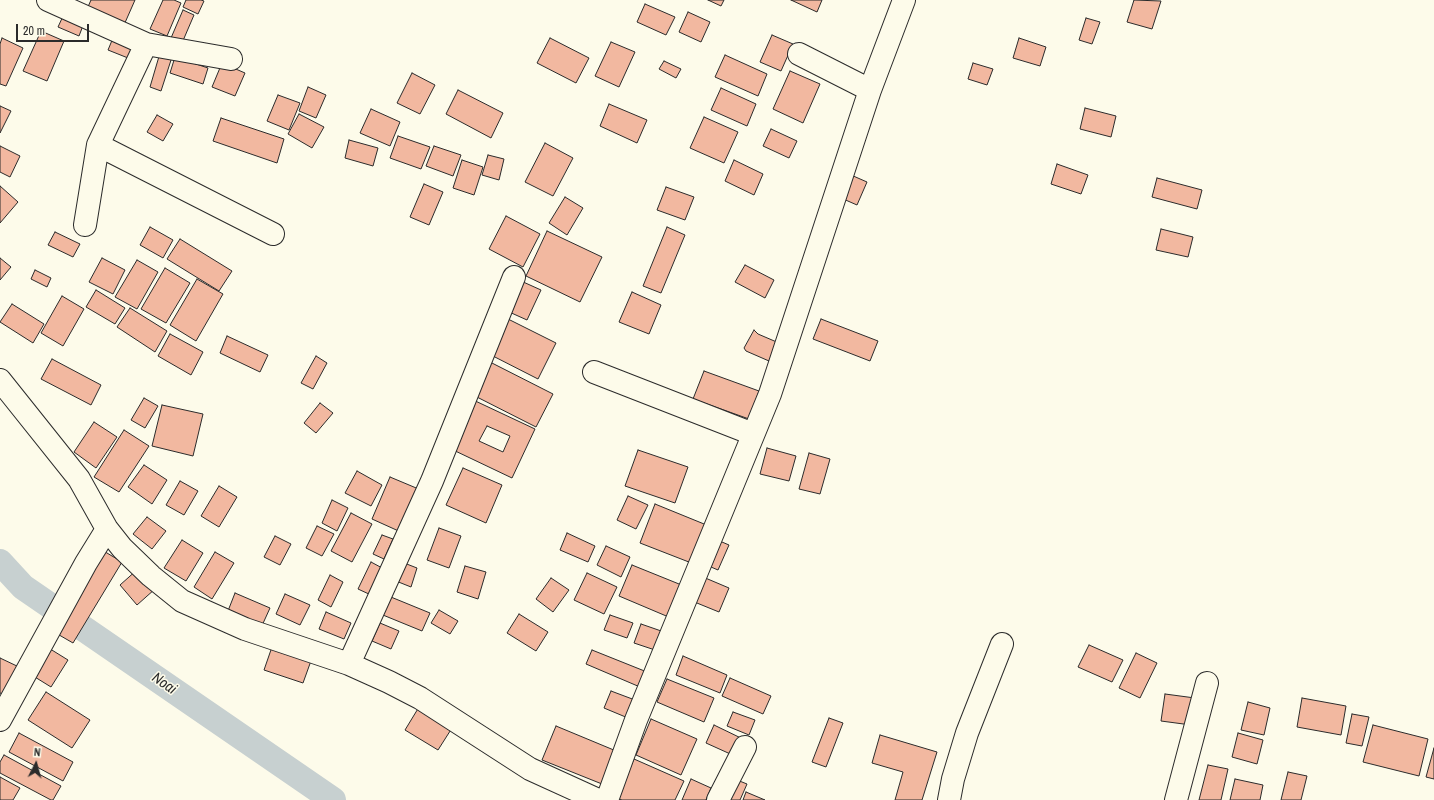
<!DOCTYPE html>
<html>
<head>
<meta charset="utf-8">
<style>
	body { margin:0 }
	#map { position:relative; width:1434px; height:800px; overflow:hidden; background:#fdfbea; font-family:"Archivo Narrow",sans-serif }
	canvas { display:block }
	.north { position:absolute; left:16px; top:744px; width:40px; height:40px; -webkit-text-stroke:3px #fdfbea; paint-order:stroke; rotate:6deg; font-size:11px; font-weight:700; line-height:16px; text-align:center; color:#2b2b2b }
	.north::after { content:''; display:block; margin:auto; width:14px; height:18px; background:#2b2b2b; clip-path:polygon(50% 0,100% 100%,50% 72%,0 100%) }
	.scale { position:absolute; left:16px; top:24px; width:73px; height:18px; box-sizing:border-box; border:2px solid #2b2b2b; border-top:0; padding-left:5px; font-size:12px; line-height:14px; white-space:nowrap; color:#2b2b2b; -webkit-text-stroke:3px #fdfbea; paint-order:stroke }
</style>
</head>
<body>
<div id="map">
<canvas width="1434" height="800"></canvas>
<div class="north">N</div>
<div class="scale">20 m</div>
</div>
<script>
const g = document.querySelector('canvas').getContext('2d');
g.lineJoin = 'round';
function shape(rows) {
  const path = new Path2D();
  for (const r of rows) {
    path.moveTo(r[0], r[1]);
    for (let i = 2; i < r.length; i += 2) path.lineTo(r[i], r[i + 1]);
  }
  return path;
}
function trace(path, color, width, dash) {
  g.strokeStyle = color;
  g.lineWidth = width;
  g.lineCap = dash ? 'butt' : 'round';
  g.setLineDash(dash || []);
  g.stroke(path);
}
function paint(path, color) {
  g.fillStyle = color;
  g.fill(path, 'evenodd');
}
function drawText(font, color, halo, rows, align = 'center') {
  g.font = font + ' "Archivo Narrow",sans-serif';
  g.lineWidth = 3;
  g.setLineDash([]);
  g.textBaseline = 'middle';
  g.strokeStyle = halo;
  g.fillStyle = color;
  for (const [text, x, y, turn = 0] of rows) {
    g.save();
    g.translate(x, y);
    g.rotate((+turn || 0) * Math.PI / 180);
    g.textAlign = isNaN(turn) ? turn : align;
    if (halo) g.strokeText(text, 0, 0);
    g.fillText(text, 0, 0);
    g.restore();
  }
}
const canal = shape([
	[0,562,23,587,333,800]
]);
const building = shape([
	[91,0,135,0,124,25,87,9,91,0],
	[163,0,174,0,181,3,167,36,150,29,163,0],
	[186,0,201,0,204,1,198,14,183,7,186,0],
	[708,0,724,0,721,6,708,0],
	[791,0,822,0,817,12,791,0],
	[1134,0,1161,1,1152,29,1127,22,1134,0],
	[645,4,675,17,666,35,637,22,645,4],
	[183,10,194,15,182,43,171,38,183,10],
	[688,12,710,22,701,42,679,32,688,12],
	[64,14,84,23,79,36,58,27,64,14],
	[1086,18,1100,22,1092,44,1079,40,1086,18],
	[41,31,64,41,47,81,23,71,41,31],
	[772,35,793,44,781,71,760,62,772,35],
	[2,38,23,48,6,86,0,84,0,44,2,38],
	[113,38,132,47,128,58,108,50,113,38],
	[550,38,589,58,576,83,537,63,550,38],
	[1019,38,1046,47,1040,66,1013,58,1019,38],
	[611,42,635,52,619,87,595,76,611,42],
	[160,53,172,57,161,91,150,87,160,53],
	[725,55,767,74,758,96,715,77,725,55],
	[175,57,208,68,203,84,170,73,175,57],
	[664,61,681,69,676,78,659,69,664,61],
	[222,63,245,73,235,96,212,87,222,63],
	[973,63,993,69,987,85,968,79,973,63],
	[790,71,820,84,803,123,773,109,790,71],
	[412,73,435,85,420,114,397,103,412,73],
	[308,87,326,95,316,118,299,111,308,87],
	[721,88,756,104,747,126,711,110,721,88],
	[458,90,503,113,491,138,446,114,458,90],
	[278,95,300,103,289,130,267,121,278,95],
	[609,104,647,120,637,143,600,126,609,104],
	[0,106,11,111,0,133,0,106],
	[1085,108,1116,116,1111,137,1080,129,1085,108],
	[371,109,400,122,390,146,360,133,371,109],
	[299,114,324,127,312,148,288,134,299,114],
	[157,115,173,124,163,141,147,132,157,115],
	[704,117,738,132,724,163,690,148,704,117],
	[221,118,284,139,277,163,213,141,221,118],
	[771,129,797,141,789,158,763,146,771,129],
	[398,136,430,147,421,169,390,158,398,136],
	[349,140,378,148,373,166,345,158,349,140],
	[545,143,573,158,553,196,525,182,545,143],
	[0,146,20,156,10,177,0,172,0,146],
	[434,146,461,155,453,176,426,166,434,146],
	[488,155,504,159,499,180,482,175,488,155],
	[462,160,483,167,474,195,453,188,462,160],
	[734,160,763,174,754,195,725,181,734,160],
	[1057,164,1088,175,1081,194,1051,184,1057,164],
	[851,175,867,182,857,205,841,198,851,175],
	[1157,178,1202,190,1197,209,1152,197,1157,178],
	[424,184,443,192,429,225,410,217,424,184],
	[0,186,18,202,0,223,0,186],
	[666,187,694,197,685,220,657,210,666,187],
	[565,197,583,208,567,235,549,223,565,197],
	[506,216,540,234,523,267,489,249,506,216],
	[150,227,173,240,163,258,140,245,150,227],
	[667,227,685,235,661,293,643,286,667,227],
	[1161,229,1193,237,1188,257,1156,250,1161,229],
	[547,231,602,257,580,302,526,276,547,231],
	[55,232,80,244,73,257,48,245,55,232],
	[180,239,232,271,219,291,167,259,180,239],
	[0,258,11,267,0,280,0,258],
	[102,258,125,270,113,294,89,282,102,258],
	[137,260,158,272,137,309,115,297,137,260],
	[745,265,774,280,765,298,735,282,745,265],
	[165,268,190,283,166,323,141,309,165,268],
	[35,270,51,278,47,287,31,279,35,270],
	[197,279,223,294,196,341,170,325,197,279],
	[521,281,541,290,527,320,507,311,521,281],
	[96,290,125,308,115,324,86,307,96,290],
	[632,292,661,305,649,334,619,322,632,292],
	[62,296,84,309,63,346,41,333,62,296],
	[12,304,44,324,33,343,0,322,12,304],
	[130,308,167,331,155,352,117,327,130,308],
	[508,319,556,343,538,379,489,354,508,319],
	[821,319,878,341,870,361,813,339,821,319],
	[754,330,758,334,779,343,769,361,746,351,744,348,754,330],
	[170,334,203,352,191,375,158,356,170,334],
	[227,336,268,355,260,372,220,353,227,336],
	[316,356,327,363,313,389,301,383,316,356],
	[52,359,101,385,91,405,41,379,52,359],
	[488,361,553,394,536,427,471,394,488,361],
	[704,371,759,391,749,419,693,399,704,371],
	[144,398,158,406,145,428,131,420,144,398],
	[469,398,535,429,512,478,449,448,469,398],
	[487,426,510,436,503,452,479,441,487,426],
	[320,403,333,413,316,433,304,423,320,403],
	[162,405,203,414,193,456,152,446,162,405],
	[94,422,117,437,96,468,74,452,94,422],
	[124,430,149,446,119,492,94,477,124,430],
	[767,448,796,456,789,481,760,474,767,448],
	[638,450,688,467,675,503,625,486,638,450],
	[809,453,830,459,820,494,799,489,809,453],
	[144,465,167,480,152,504,128,487,144,465],
	[463,468,502,485,486,523,446,505,463,468],
	[357,471,382,485,371,506,345,493,357,471],
	[390,477,421,490,403,533,372,519,390,477],
	[180,481,198,491,184,515,166,505,180,481],
	[219,486,237,497,219,527,201,516,219,486],
	[628,496,648,505,636,529,617,520,628,496],
	[332,500,348,508,337,531,322,523,332,500],
	[655,504,709,526,694,564,640,543,655,504],
	[351,513,372,524,352,562,331,551,351,513],
	[147,517,166,531,152,549,133,534,147,517],
	[317,526,334,534,322,556,306,548,317,526],
	[439,528,461,536,449,568,427,560,439,528],
	[567,533,595,546,588,562,560,550,567,533],
	[382,535,393,539,384,559,373,554,382,535],
	[275,536,291,544,280,565,264,557,275,536],
	[715,539,729,545,718,570,704,564,715,539],
	[182,540,203,553,186,581,164,568,182,540],
	[606,546,630,557,621,577,597,565,606,546],
	[102,550,122,562,73,643,54,632,102,550],
	[215,552,234,563,212,599,194,587,215,552],
	[399,561,417,568,411,587,391,579,399,561],
	[371,562,384,569,371,595,358,589,371,562],
	[632,565,684,586,671,618,619,596,632,565],
	[465,566,486,572,478,599,457,592,465,566],
	[138,569,155,589,137,605,120,585,138,569],
	[587,573,617,587,604,614,574,600,587,573],
	[330,575,343,582,331,607,318,600,330,575],
	[703,577,729,588,719,612,692,601,703,577],
	[551,578,569,590,553,612,536,599,551,578],
	[235,593,270,608,260,630,226,616,235,593],
	[285,594,310,605,300,625,276,614,285,594],
	[386,595,430,613,422,631,378,613,386,595],
	[439,610,458,621,450,634,431,623,439,610],
	[326,612,351,623,344,639,319,629,326,612],
	[519,614,548,632,536,651,507,633,519,614],
	[610,615,633,623,627,638,604,630,610,615],
	[380,623,399,631,391,649,372,641,380,623],
	[641,624,667,633,661,652,634,643,641,624],
	[273,644,312,658,303,683,264,670,273,644],
	[1089,645,1123,660,1112,682,1078,667,1089,645],
	[47,647,68,660,51,687,30,674,47,647],
	[592,650,647,672,640,687,586,664,592,650],
	[1136,653,1157,663,1140,698,1119,688,1136,653],
	[683,656,727,675,720,693,676,675,683,656],
	[0,658,19,667,4,695,0,693,0,658],
	[730,678,771,696,763,714,722,696,730,678],
	[667,679,714,698,704,722,657,702,667,679],
	[611,691,635,700,628,718,604,708,611,691],
	[46,692,90,720,72,748,28,720,46,692],
	[1165,694,1195,698,1191,725,1161,721,1165,694],
	[1302,698,1346,706,1341,735,1297,727,1302,698],
	[1248,702,1270,708,1264,735,1241,730,1248,702],
	[419,707,452,728,438,750,405,730,419,707],
	[733,712,755,720,749,735,727,726,733,712],
	[1352,714,1369,717,1362,746,1346,743,1352,714],
	[829,718,843,723,826,767,812,762,829,718],
	[651,719,697,739,681,775,636,755,651,719],
	[714,725,745,740,737,757,706,743,714,725],
	[1373,725,1428,739,1419,776,1363,762,1373,725],
	[556,726,621,753,607,786,542,760,556,726],
	[19,733,73,762,63,781,9,752,19,733],
	[1238,733,1263,740,1257,764,1232,757,1238,733],
	[880,735,937,752,922,800,895,800,903,772,872,763,880,735],
	[1434,748,1434,779,1426,777,1434,748],
	[4,755,61,786,53,800,51,800,0,773,0,762,4,755],
	[634,759,684,781,675,800,622,800,617,798,634,759],
	[1208,765,1228,769,1221,800,1199,800,1208,765],
	[1288,772,1307,776,1301,800,1281,800,1288,772],
	[0,777,20,788,13,800,0,800,0,777],
	[732,778,747,784,740,800,722,800,732,778],
	[691,779,711,788,706,800,682,800,691,779],
	[1235,779,1263,785,1260,800,1230,800,1235,779],
	[746,792,765,800,743,800,746,792]
]);
const minor = shape([
	[48,0,146,44,231,59],
	[146,44,98,145,273,234],
	[799,54,870,90],
	[85,225,98,145],
	[594,372,753,434],
	[0,380,79,479,107,529,122,548,151,576,182,601,245,629,349,664,389,682,420,698,530,769,598,800],
	[349,664,432,481,514,277],
	[0,720,86,563,107,529],
	[607,800,636,720,770,394,870,90,904,0],
	[718,800,745,747],
	[949,800,953,779,967,733,1002,644],
	[1176,800,1207,683]
]);
const waterNames = [
	["Noai",164,684,35]
];
trace(canal, '#c7d0d0', 26);
paint(building, '#f2b8a0');
trace(building, '#2b2b2b', 1);
trace(minor, '#2b2b2b', 24);
trace(minor, '#fdfbea', 22);
drawText('italic 15px', '#2b2b2b', '#fdfbea', waterNames);
</script>
</body>
</html>
